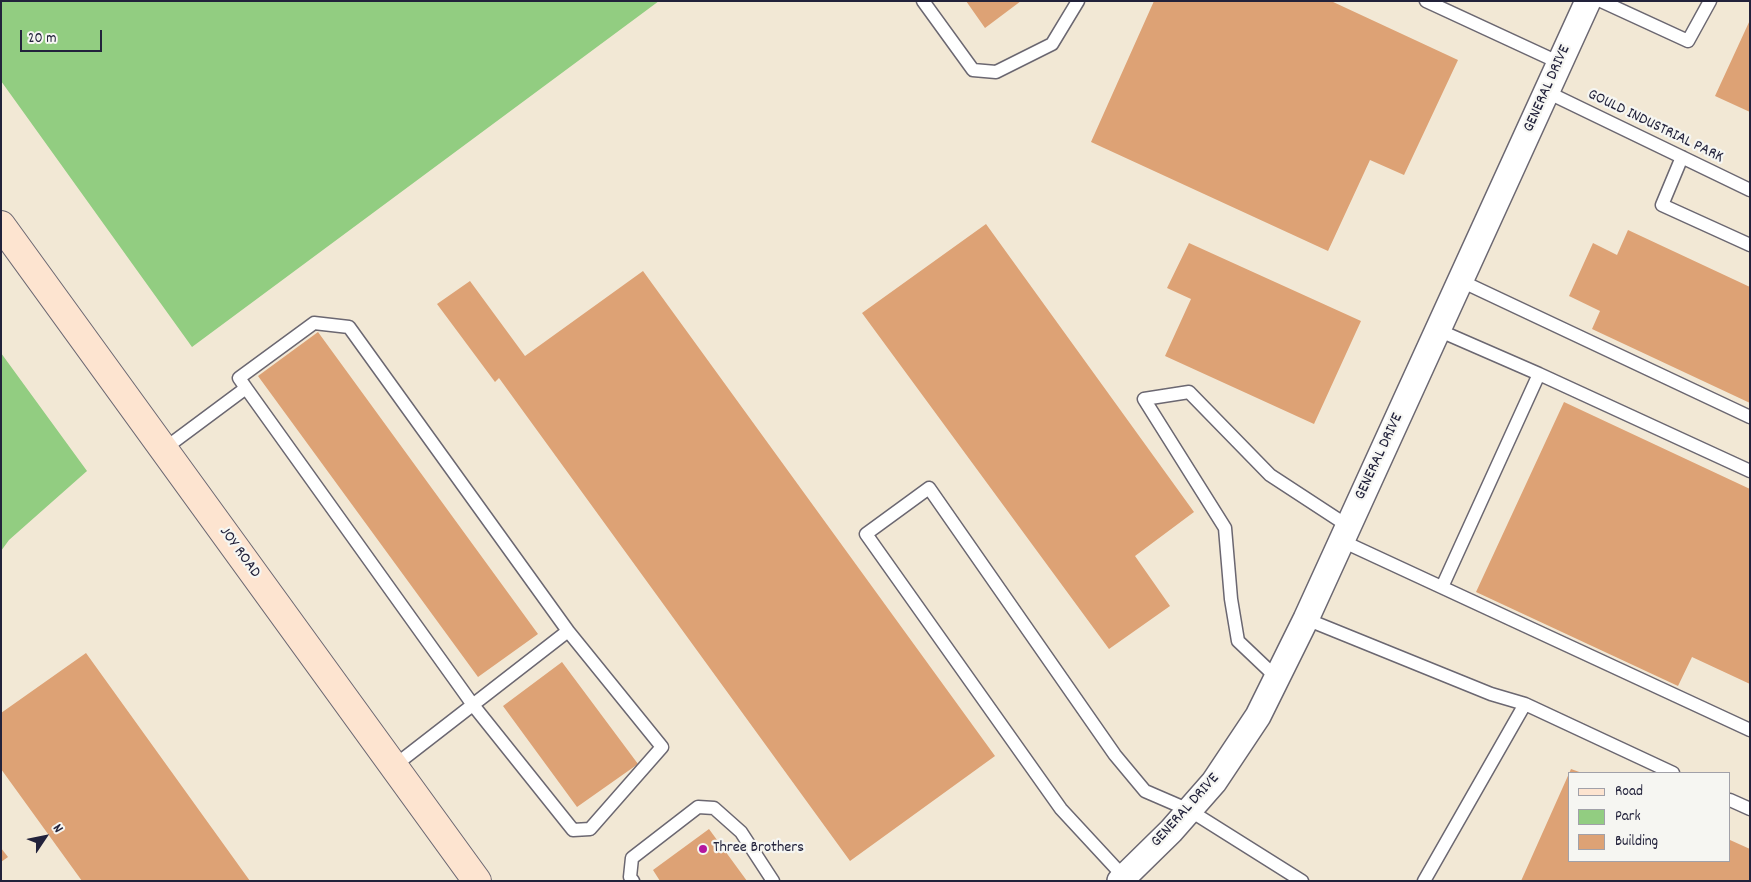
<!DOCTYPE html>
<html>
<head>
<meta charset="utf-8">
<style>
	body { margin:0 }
	#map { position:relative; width:1751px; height:882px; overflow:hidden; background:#f2e8d5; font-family:Dekko,sans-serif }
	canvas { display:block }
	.frame { position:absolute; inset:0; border:2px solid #22223b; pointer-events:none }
	.legend { position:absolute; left:1568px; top:772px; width:162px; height:90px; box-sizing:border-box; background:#f6f6f2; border:1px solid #a1a1a9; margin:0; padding:6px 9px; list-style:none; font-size:15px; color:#22223b }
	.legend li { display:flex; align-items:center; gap:10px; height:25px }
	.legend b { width:25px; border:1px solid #a1a1a9 }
	.north { position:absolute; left:20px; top:812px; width:50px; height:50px; -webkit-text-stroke:4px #f6f6f2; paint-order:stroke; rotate:56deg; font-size:14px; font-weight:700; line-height:20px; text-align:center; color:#22223b }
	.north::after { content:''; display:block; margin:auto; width:18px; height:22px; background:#22223b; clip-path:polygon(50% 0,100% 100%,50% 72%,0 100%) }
	.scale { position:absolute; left:20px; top:30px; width:82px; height:22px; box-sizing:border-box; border:2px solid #22223b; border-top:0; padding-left:6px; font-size:15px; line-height:18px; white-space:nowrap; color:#22223b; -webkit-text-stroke:4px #f6f6f2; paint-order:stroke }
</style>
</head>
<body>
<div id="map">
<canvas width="1751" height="882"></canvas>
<div class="frame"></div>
<ul class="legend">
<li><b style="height:6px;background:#fde4d0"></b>Road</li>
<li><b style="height:14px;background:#92cd81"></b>Park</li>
<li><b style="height:14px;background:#dda275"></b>Building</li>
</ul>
<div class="north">N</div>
<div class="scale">20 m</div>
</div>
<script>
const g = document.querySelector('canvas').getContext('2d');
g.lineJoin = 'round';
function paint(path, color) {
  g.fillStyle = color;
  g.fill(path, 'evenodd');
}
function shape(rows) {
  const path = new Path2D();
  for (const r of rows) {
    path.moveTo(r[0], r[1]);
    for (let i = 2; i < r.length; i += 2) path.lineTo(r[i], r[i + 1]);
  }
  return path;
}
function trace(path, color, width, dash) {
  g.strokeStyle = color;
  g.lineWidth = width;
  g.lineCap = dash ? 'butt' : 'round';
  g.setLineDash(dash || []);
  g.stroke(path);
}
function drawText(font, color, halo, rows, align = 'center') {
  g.font = font + ' Dekko,sans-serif';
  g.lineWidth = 4.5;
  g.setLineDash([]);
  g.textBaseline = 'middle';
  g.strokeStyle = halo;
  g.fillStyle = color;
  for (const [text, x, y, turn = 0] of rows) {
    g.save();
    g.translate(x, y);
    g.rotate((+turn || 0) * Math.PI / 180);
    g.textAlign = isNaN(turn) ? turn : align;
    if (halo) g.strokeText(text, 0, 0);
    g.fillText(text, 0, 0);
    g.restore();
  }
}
const green = shape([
	[1,1,659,1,192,347,1,81],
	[1,353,87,471,9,540,1,551]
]);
const building = shape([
	[966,1,1021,1,985,28],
	[1154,1,1331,1,1458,60,1404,175,1370,160,1328,251,1091,142],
	[1750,20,1750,112,1715,96],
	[986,224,1194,512,1135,556,1170,606,1109,649,862,313],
	[1628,230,1750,287,1750,403,1592,329,1600,311,1569,296,1593,243,1617,255],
	[1189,243,1361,321,1314,424,1165,356,1191,299,1167,288],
	[643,271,995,756,850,861,499,378,495,382,437,304,470,281,525,356],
	[318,332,538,634,478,677,258,376],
	[1564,402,1750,489,1750,684,1692,657,1678,686,1476,592],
	[86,653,250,881,82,881,1,769,1,713],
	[562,662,638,764,577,807,503,706],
	[1571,769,1582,773,1570,773,1570,861,1730,861,1730,840,1750,849,1750,881,1521,881],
	[709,829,747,881,660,881,653,870],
	[1,848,8,857,1,862]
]);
const lane = shape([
	[923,1,973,70,996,72,1052,44,1078,1],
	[1426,1,1560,63],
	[1601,1,1688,41,1710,1],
	[1547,92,1750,190],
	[1682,157,1662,205,1750,245],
	[1461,281,1750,417],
	[1438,330,1539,374,1442,587],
	[1539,374,1750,471],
	[246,388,473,705,573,830,590,829,662,747,568,631],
	[164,449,246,388,239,378,314,323,349,327,568,631,394,766],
	[1342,541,1750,730],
	[1306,619,1491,694,1525,704,1673,773],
	[1277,678,1238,641,1231,599,1225,528,1144,399,1189,392,1270,475,1348,526],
	[1730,800,1750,809],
	[1124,877,1061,809,866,534,929,488,1115,755,1145,791,1189,810,1302,881],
	[633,881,630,877,632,858,698,807,714,808,741,832,773,881],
	[1424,881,1525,704]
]);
const street = shape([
	[1120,881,1171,831,1214,782,1258,716,1306,619,1588,1]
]);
const secondary = shape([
	[1,225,477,881]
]);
const markers = [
	[703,849,5,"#b5179e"]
];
const streetNames = [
	["GENERAL DRIVE",1548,89,-66],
	["GOULD INDUSTRIAL PARK",1655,127,26],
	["GENERAL DRIVE",1380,457,-65],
	["JOY ROAD",239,553,54],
	["GENERAL DRIVE",1186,811,-48]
];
const poiNames = [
	["Three Brothers",713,849]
];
paint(green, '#92cd81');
paint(building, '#dda275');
trace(lane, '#6b6771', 15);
trace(street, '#6b6771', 28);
trace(secondary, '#6b6771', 30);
trace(lane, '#fff', 12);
trace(street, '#fff', 25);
trace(secondary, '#fde4d0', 28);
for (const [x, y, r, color] of markers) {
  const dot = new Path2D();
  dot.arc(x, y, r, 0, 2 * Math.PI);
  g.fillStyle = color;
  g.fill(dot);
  trace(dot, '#f6f6f2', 2);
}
drawText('16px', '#22223b', '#f6f6f2', streetNames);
drawText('16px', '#22223b', '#f6f6f2', poiNames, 'left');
</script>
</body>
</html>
